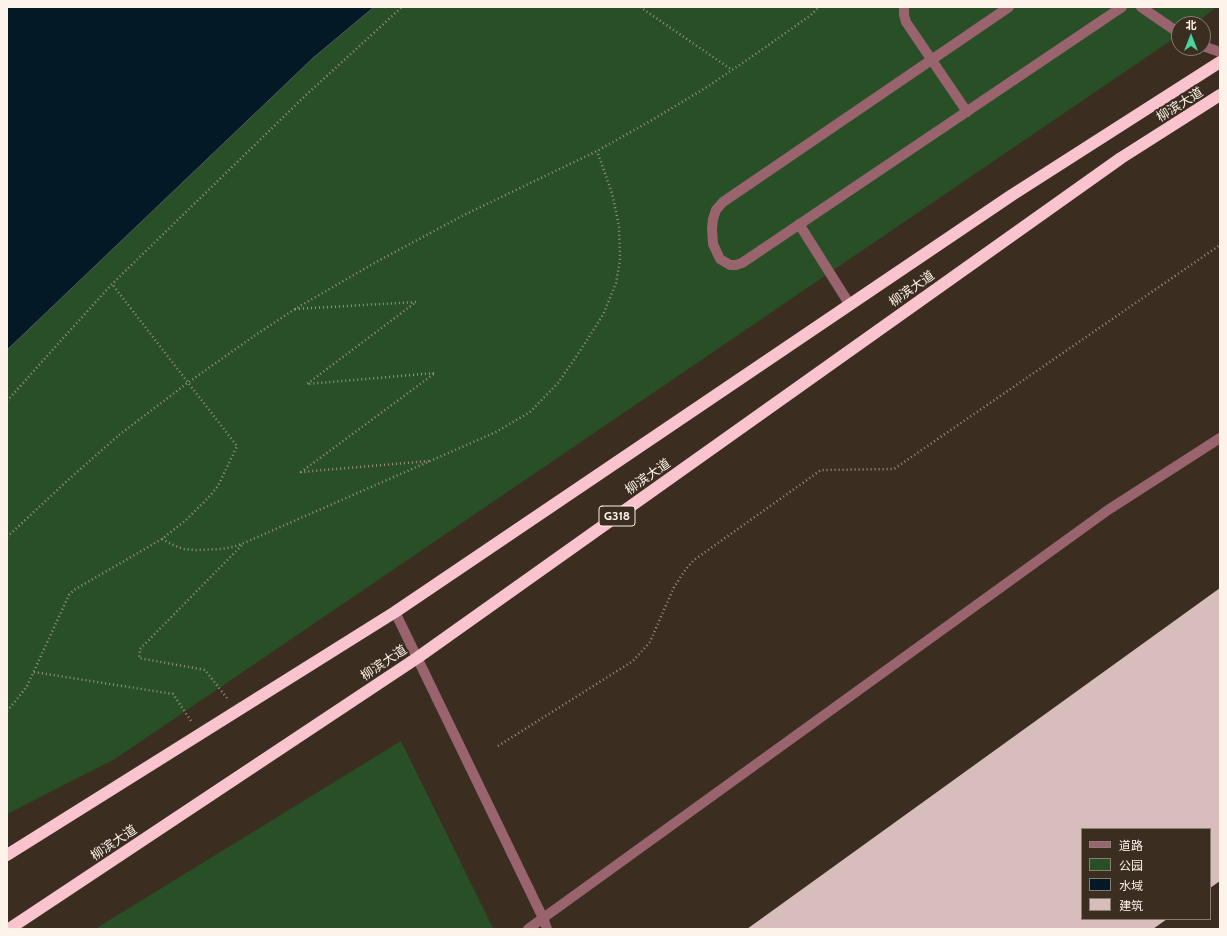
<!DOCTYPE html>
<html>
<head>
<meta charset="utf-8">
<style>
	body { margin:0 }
	#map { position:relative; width:1227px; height:936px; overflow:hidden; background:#3b2d20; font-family:Cabin,"Noto Sans SC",sans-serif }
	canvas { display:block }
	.frame { position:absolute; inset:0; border:8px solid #fdf3ea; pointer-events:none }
	.legend { position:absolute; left:1081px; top:828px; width:130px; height:92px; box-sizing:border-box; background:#3b2d20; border:1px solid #897c71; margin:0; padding:5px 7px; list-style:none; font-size:12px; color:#fdf3ea }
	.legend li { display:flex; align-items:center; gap:8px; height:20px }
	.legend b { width:20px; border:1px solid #897c71 }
	.north { position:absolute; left:1171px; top:16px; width:40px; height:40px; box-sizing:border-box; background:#3b2d20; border:1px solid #897c71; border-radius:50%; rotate:0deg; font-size:11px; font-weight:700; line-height:16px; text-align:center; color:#fdf3ea }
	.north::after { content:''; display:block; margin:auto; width:14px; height:18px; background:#48d49d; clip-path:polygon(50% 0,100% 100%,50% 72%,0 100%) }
</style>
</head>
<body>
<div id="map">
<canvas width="1227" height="936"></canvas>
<div class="frame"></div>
<ul class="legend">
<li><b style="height:5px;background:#99646e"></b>道路</li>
<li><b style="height:11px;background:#284f26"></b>公园</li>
<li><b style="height:11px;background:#031926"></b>水域</li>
<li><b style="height:11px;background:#d7bdbb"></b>建筑</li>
</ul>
<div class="north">北</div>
</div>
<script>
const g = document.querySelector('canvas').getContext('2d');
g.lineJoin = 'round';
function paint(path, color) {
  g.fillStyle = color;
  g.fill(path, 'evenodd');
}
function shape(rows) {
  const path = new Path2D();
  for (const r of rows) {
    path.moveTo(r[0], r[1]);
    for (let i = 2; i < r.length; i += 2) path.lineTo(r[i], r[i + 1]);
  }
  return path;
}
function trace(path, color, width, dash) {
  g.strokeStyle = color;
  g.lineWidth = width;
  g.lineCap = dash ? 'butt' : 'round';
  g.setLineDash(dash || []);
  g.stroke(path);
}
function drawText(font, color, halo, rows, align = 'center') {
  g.font = font + ' Cabin,"Noto Sans SC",sans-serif';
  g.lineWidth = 4;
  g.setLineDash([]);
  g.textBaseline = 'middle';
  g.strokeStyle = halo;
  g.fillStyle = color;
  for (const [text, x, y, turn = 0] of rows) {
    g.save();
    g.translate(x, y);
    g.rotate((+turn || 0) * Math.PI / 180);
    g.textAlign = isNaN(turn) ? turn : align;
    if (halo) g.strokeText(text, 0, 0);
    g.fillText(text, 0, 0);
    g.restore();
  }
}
const green = shape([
	[374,7,1216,7,1195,24,1179,24,1179,35,115,759,7,814,7,350,313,58],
	[401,741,493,928,492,929,95,929]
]);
const water = shape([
	[7,7,374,7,313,58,7,350,7,7]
]);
const building = shape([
	[1220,588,1220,881,1210,888,1210,829,1082,829,1082,919,1167,919,1153,929,747,929]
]);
const path = shape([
	[640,7,732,70],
	[1219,7,1220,7],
	[295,309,416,302,307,384,435,373,301,472,429,461],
	[254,336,295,309,378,261,464,215,597,151,652,120,707,87,760,51,811,15,819,7],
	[7,401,65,336,112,284,306,95,402,7],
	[7,537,68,480,119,435],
	[162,539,171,544,183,549,196,550,221,549,233,547,244,543,496,432,530,412,558,383,578,354,603,315,616,283,620,260,619,226,612,193,597,151],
	[34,672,173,694,191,721],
	[227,698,205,670,139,658,140,649,243,544],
	[7,711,18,698,27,686,69,595,74,590,162,539,186,520,208,498,218,486,237,446,112,284],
	[498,746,633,661,650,642,674,587,686,569,694,560,821,470,894,469,1220,245]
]);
const minor = shape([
	[904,7,904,15,906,22,967,112],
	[1009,7,723,202,716,210,713,219,712,229,713,244,720,259,730,265,736,265,742,263,1122,7],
	[1141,7,1179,33],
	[1203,46,1220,52],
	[799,224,850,305],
	[395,612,543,918,547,929],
	[528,929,1108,510,1220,438]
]);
const highway = shape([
	[7,855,395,612,1012,195,1220,62],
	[9,929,417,658,1121,158,1220,95]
]);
const pathBridge = shape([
	[119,435,186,384,254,336]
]);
const shields = [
	[617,516,36]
];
const shieldNames = [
	["G318",617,516]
];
const streetNames = [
	["柳滨大道",1180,105,-32],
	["柳滨大道",912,289,-35],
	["柳滨大道",648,477,-35],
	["柳滨大道",384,663,-34],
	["柳滨大道",114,843,-34]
];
paint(green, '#284f26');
paint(water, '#031926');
trace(water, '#4e5a61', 1);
paint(building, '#d7bdbb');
trace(path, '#9d9186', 2.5, [1, 3]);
trace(minor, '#99646e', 10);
trace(highway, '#fac4ce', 12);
trace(pathBridge, '#9d9186', 2.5, [1, 3]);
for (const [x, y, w] of shields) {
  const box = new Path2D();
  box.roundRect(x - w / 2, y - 10, w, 20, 3);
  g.fillStyle = '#3b2d20';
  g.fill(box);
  trace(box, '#fdf3ea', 1);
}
drawText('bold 12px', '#fdf3ea', null, shieldNames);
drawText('13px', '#fdf3ea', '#3b2d20', streetNames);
</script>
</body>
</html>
